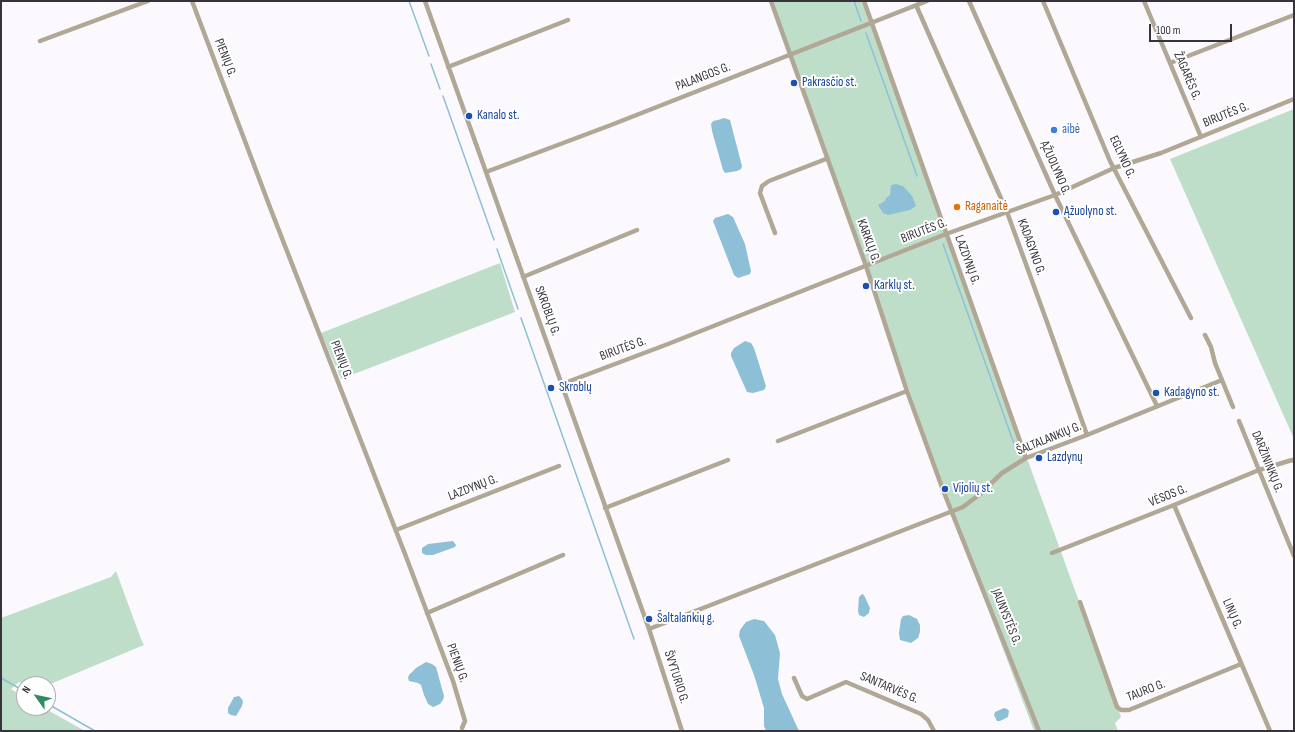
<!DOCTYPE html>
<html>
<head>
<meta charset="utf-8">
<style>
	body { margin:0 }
	#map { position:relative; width:1295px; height:732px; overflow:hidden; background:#fbf9fe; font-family:"Sofia Sans Condensed",sans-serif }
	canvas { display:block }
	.frame { position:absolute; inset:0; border:2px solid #36333c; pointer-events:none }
	.north { position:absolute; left:16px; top:676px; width:40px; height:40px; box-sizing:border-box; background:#fff; border:1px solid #afadb1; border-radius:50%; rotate:303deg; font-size:11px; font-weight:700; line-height:16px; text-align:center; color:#36333c }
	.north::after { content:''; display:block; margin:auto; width:14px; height:18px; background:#308b61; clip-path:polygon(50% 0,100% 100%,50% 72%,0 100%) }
	.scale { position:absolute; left:1149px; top:24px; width:83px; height:18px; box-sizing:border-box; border:2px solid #36333c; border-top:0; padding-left:5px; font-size:12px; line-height:14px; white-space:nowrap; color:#36333c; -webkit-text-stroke:3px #fff; paint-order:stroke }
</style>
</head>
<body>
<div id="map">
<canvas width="1295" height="732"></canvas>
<div class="frame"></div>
<div class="north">N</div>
<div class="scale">100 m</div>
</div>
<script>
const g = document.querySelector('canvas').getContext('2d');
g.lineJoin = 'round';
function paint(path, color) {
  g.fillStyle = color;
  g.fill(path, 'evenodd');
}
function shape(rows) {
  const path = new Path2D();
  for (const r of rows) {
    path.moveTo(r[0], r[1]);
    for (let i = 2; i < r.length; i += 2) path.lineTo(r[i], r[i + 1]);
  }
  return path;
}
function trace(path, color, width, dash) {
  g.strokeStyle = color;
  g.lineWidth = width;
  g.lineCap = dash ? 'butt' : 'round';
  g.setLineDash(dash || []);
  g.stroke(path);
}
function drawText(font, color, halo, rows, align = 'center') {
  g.font = font + ' "Sofia Sans Condensed",sans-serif';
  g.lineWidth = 4;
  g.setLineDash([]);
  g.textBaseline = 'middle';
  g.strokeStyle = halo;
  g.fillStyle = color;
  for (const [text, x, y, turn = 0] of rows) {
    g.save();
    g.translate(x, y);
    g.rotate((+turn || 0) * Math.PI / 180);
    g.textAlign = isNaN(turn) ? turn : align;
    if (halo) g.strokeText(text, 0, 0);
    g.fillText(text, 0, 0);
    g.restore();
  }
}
const green = shape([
	[771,1,864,1,1023,455,1028,461,1121,717,1115,723,1118,731,1034,731,958,530,866,266],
	[1294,109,1294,439,1170,159],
	[500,263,515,312,341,379,321,333],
	[116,571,141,639,144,645,48,685,48,684,24,684,19,682,11,689,24,697,24,708,44,708,85,731,1,731,1,618,111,577]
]);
const water = shape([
	[724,118,730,120,742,166,741,169,737,171,725,173,723,170,712,131,711,124,713,121,718,120],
	[896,184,903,186,912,196,916,206,910,210,888,215,883,213,878,205,885,201,886,198,890,195,891,185],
	[728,214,733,217,745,244,751,271,750,274,738,278,734,275,713,221,715,218],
	[745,341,751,343,754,348,766,386,764,390,753,393,747,392,731,356,731,353,734,348],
	[453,541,456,545,455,547,433,555,426,555,422,553,422,548,428,544],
	[862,594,864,595,870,608,869,613,864,617,859,615,858,611,859,597],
	[909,615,917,619,920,625,920,632,918,638,911,643,900,640,899,633,901,619,903,616],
	[754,619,764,621,775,635,780,653,778,679,782,694,799,731,766,731,764,726,764,708,754,675,739,636,740,630,746,622],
	[426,662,432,664,436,667,444,696,443,700,440,704,433,707,428,704,424,695,421,685,418,683,409,681,408,678,409,675,416,668],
	[239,696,242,699,243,702,242,706,236,716,231,715,228,713,228,708,234,697],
	[1004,708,1007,709,1009,711,1008,717,1000,721,997,721,994,715,995,712]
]);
const stream = shape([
	[409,1,429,56],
	[854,1,861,21],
	[866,33,917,176],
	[431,64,440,89],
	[443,96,494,240],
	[943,244,1018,455],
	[497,249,518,309],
	[521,318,634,639],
	[1,678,24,691],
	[48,704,95,731]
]);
const street = shape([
	[192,1,271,210,405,554,453,681,465,721,462,728],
	[425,1,649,629,682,731],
	[771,1,866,266,907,391,943,490,1039,731],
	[864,1,1026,458],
	[969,1,1055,195,1157,406],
	[1043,1,1110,161,1191,318],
	[1144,1,1201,137],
	[916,5,1007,212,1047,322,1087,435],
	[40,41,148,1],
	[1170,63,1294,15],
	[448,67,568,20],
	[486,172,611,125,927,1],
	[775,233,760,193,762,186,769,181,826,159],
	[523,277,637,230],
	[1205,335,1211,347,1215,363,1233,407],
	[562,384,668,344,946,234,1055,195,1114,168,1161,153,1294,99],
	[1239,421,1294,556],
	[778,441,907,391],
	[1174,505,1270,731],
	[605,508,728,460],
	[396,530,559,466],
	[1052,553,1174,505,1259,470,1292,460,1294,461],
	[1080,602,1117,707,1121,710,1129,710,1241,664],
	[427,613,563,555],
	[649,629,963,507,980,494,1002,473,1026,458,1087,435,1222,380],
	[794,678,802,696,807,699,846,682,921,714,928,720,934,731]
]);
const markers = [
	[794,83,4,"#1a4fb4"],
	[469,116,4,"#1a4fb4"],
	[1054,130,4,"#3f7fe0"],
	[957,207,4,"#e8710a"],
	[1056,212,4,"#1a4fb4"],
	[866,286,4,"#1a4fb4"],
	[551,388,4,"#1a4fb4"],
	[1156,393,4,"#1a4fb4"],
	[1039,458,4,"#1a4fb4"],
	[945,489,4,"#1a4fb4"],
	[649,619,4,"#1a4fb4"]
];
const streetNames = [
	["PIENIŲ G.",225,58,69],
	["ŽAGARĖS G.",1187,76,67],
	["PALANGOS G.",703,77,-21],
	["BIRUTĖS G.",1226,115,-22],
	["EGLYNO G.",1122,157,65],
	["ĄŽUOLYNO G.",1055,168,66],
	["BIRUTĖS G.",924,231,-21],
	["KARKLŲ G.",868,241,70],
	["KADAGYNO G.",1031,247,70],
	["LAZDYNŲ G.",967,260,70],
	["SKROBLŲ G.",547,311,70],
	["BIRUTĖS G.",623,349,-20],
	["PIENIŲ G.",341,360,69],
	["ŠALTALANKIŲ G.",1049,439,-22],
	["DARŽININKŲ G.",1267,462,68],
	["LAZDYNŲ G.",473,488,-21],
	["VĖSOS G.",1168,496,-22],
	["LINŲ G.",1232,614,67],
	["JAUNYSTĖS G.",1006,617,68],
	["PIENIŲ G.",457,663,70],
	["ŠVYTURIO G.",676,677,72],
	["SANTARVĖS G.",889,688,23],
	["TAURO G.",1146,691,-21]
];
const transitNames = [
	["Pakrasčio st.",802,83],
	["Kanalo st.",477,116],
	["Ąžuolyno st.",1064,212],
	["Karklų st.",874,286],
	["Skroblų",559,388],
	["Kadagyno st.",1164,393],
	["Lazdynų",1047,458],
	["Vijolių st.",953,489],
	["Šaltalankių g.",657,619]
];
const shopNames = [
	["aibė",1062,130]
];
const foodNames = [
	["Raganaitė",965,207]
];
paint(green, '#bfdec9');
paint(water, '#8dc0d6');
trace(stream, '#8dc0d6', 1.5);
trace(street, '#b0a795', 4.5);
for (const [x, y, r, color] of markers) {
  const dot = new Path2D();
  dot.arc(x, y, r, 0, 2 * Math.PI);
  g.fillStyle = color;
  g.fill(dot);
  trace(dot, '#fff', 1.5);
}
drawText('13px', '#36333c', '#fff', streetNames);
drawText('13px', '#164399', '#fff', transitNames, 'left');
drawText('13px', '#366cbe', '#fff', shopNames, 'left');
drawText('13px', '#c56008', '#fff', foodNames, 'left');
</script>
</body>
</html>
